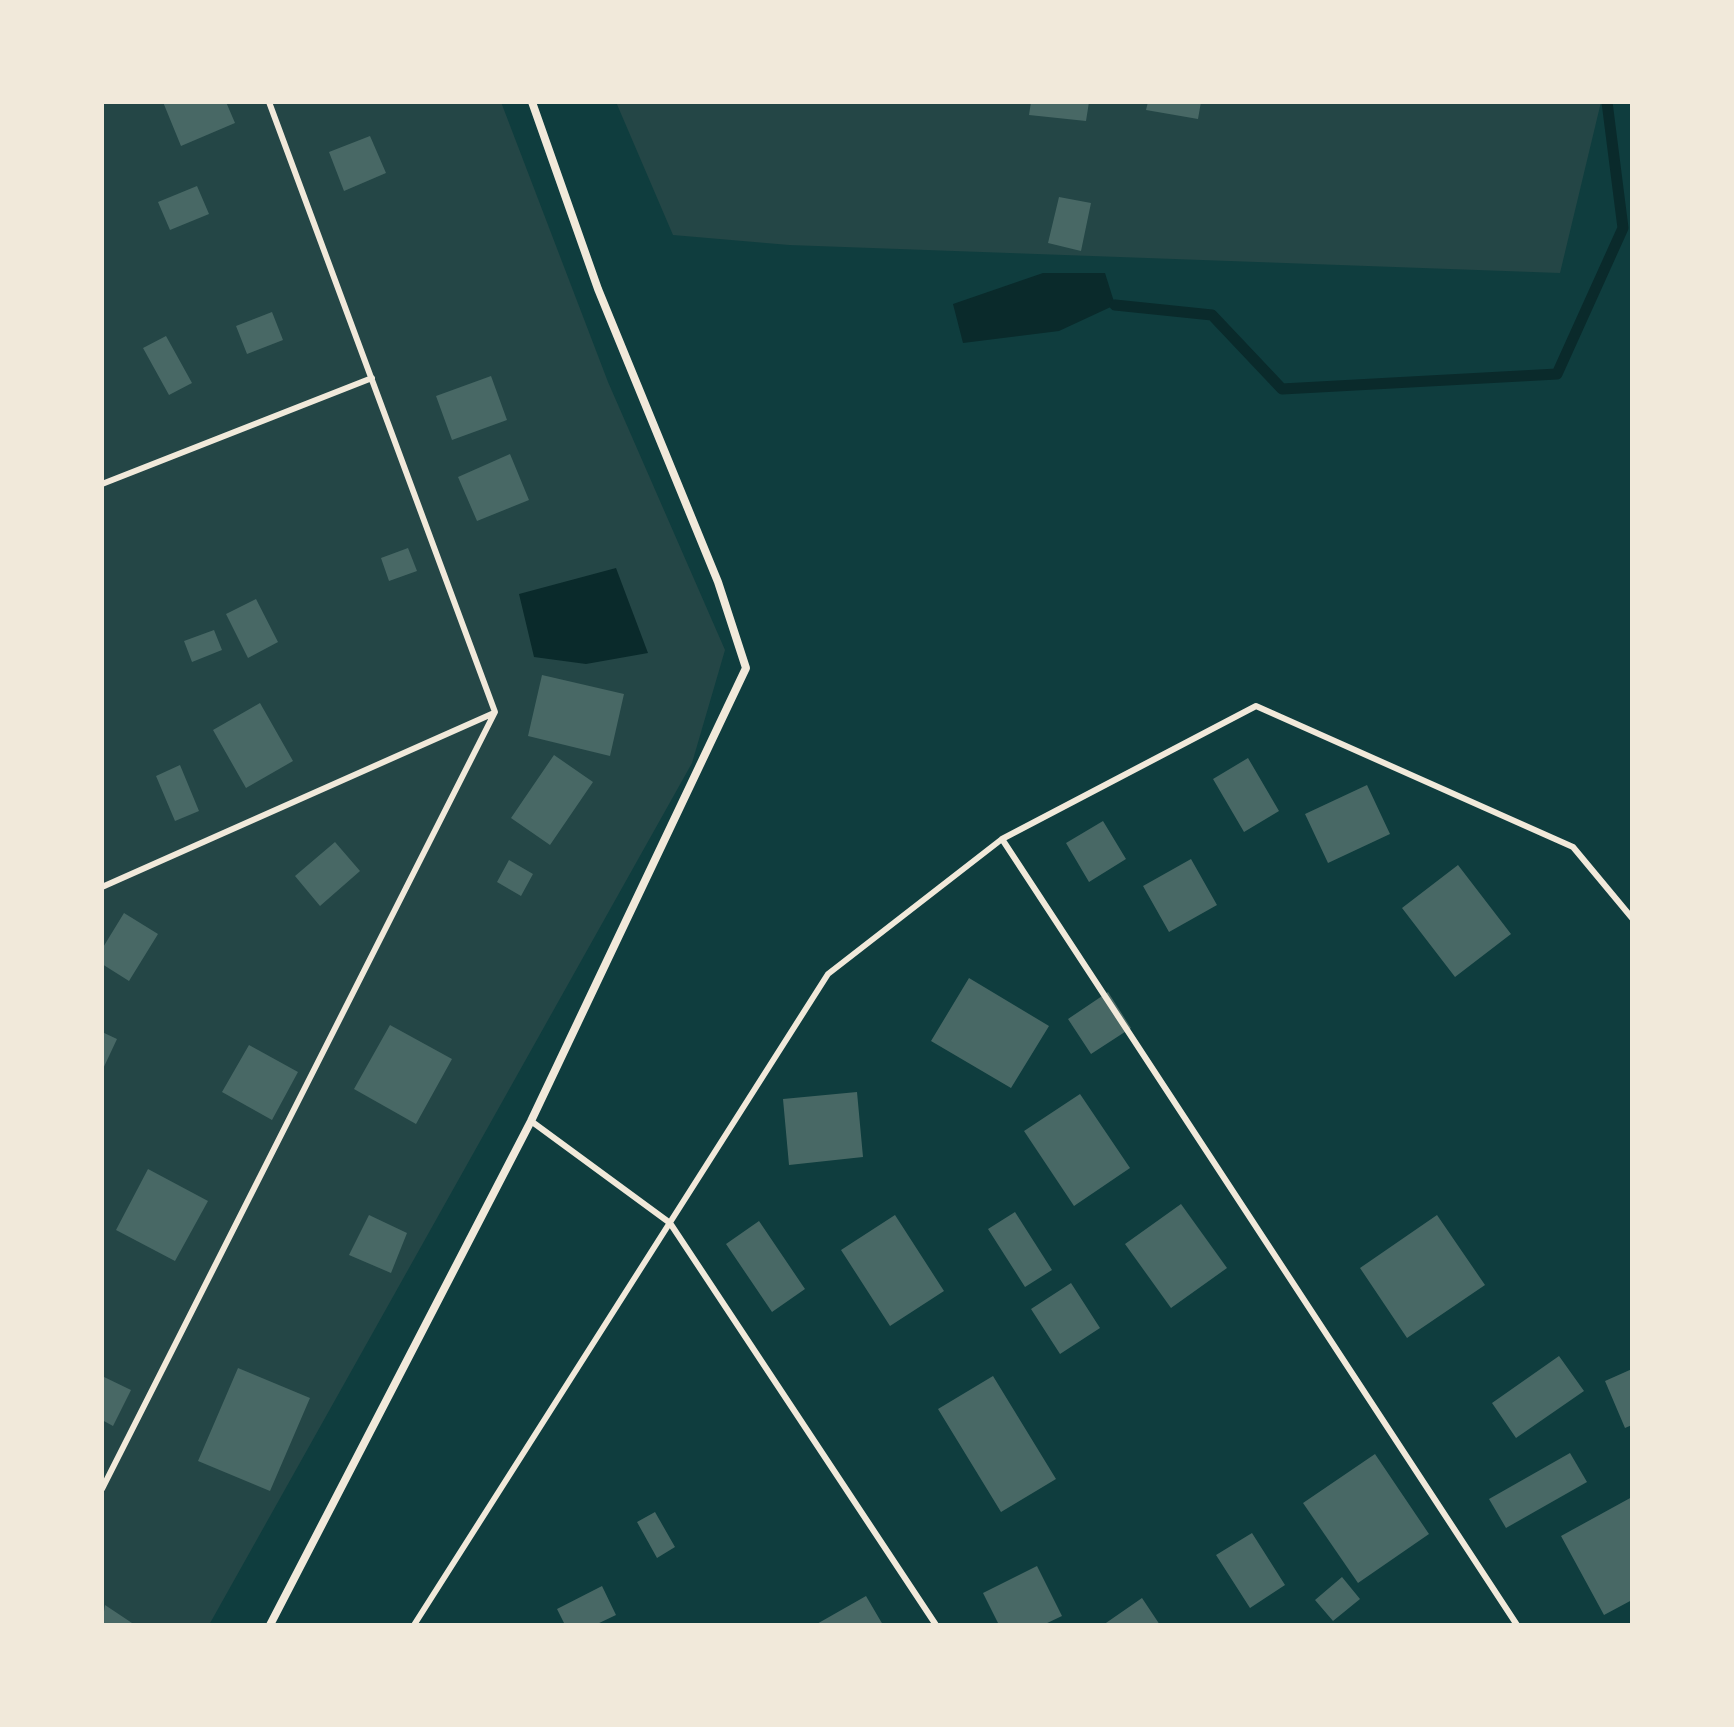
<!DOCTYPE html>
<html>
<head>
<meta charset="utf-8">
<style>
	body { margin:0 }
	#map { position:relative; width:1734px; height:1727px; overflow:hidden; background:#0f3d3e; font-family:"Crimson Pro",serif }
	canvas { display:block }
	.frame { position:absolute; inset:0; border:104px solid #f1e9da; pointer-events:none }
</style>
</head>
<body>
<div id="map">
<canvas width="1734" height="1727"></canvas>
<div class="frame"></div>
</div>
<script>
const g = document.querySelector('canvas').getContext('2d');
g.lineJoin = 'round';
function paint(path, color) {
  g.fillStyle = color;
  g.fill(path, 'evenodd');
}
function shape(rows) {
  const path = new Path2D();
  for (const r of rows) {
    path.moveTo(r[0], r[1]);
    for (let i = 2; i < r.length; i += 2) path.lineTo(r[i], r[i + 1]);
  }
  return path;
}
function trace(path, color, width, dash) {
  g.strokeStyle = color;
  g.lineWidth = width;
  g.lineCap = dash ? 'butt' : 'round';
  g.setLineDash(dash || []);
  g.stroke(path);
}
const green = shape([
	[102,102,501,102,608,382,725,650,692,763,209,1625,102,1625],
	[616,102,1601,102,1560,273,789,245,673,235]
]);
const water = shape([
	[1043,273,1105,273,1115,305,1059,331,963,343,953,304],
	[616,568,648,653,586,664,534,657,519,594]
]);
const stream = shape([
	[1115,305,1212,315,1282,389,1557,374,1623,228,1607,102]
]);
const building = shape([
	[163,102,226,102,235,123,181,146],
	[1031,102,1089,102,1086,121,1029,115],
	[1148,102,1201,102,1198,119,1146,110],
	[370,136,386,173,344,191,329,152],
	[197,186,209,214,170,230,158,202],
	[1059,197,1091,203,1081,251,1048,243],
	[272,312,283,340,247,354,236,326],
	[166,336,192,383,169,395,143,348],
	[491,376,507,420,452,440,436,396],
	[510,454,529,500,477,521,458,477],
	[408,548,417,571,389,581,381,558],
	[256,599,278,642,248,658,226,614],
	[214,630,222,650,192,662,184,641],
	[542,675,624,694,610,756,528,736],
	[260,703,293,761,246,788,213,730],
	[554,755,593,782,550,845,511,818],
	[1248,758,1279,811,1244,832,1213,779],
	[180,765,199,811,175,821,156,776],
	[1367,785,1390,834,1328,863,1305,814],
	[1103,821,1126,859,1089,882,1066,843],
	[335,842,360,871,320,906,295,876],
	[1191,859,1217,905,1169,932,1143,886],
	[509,860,533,874,521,896,497,882],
	[1458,865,1511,934,1455,977,1402,908],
	[124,913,158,934,129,981,102,964,102,949],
	[969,978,1049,1026,1011,1088,931,1041],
	[1108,992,1131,1028,1091,1054,1068,1019],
	[390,1025,452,1059,416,1124,354,1089],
	[102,1032,117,1039,102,1071],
	[249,1045,298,1072,272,1120,222,1092],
	[857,1092,863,1157,789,1165,783,1099],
	[1080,1094,1130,1168,1074,1206,1024,1131],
	[148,1169,208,1201,175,1261,116,1230],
	[1181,1204,1227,1268,1171,1308,1125,1244],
	[1015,1212,1052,1270,1025,1287,988,1229],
	[369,1215,407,1233,391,1273,349,1255],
	[895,1215,944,1291,890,1326,841,1250],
	[1437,1215,1485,1285,1407,1338,1360,1268],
	[759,1221,805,1289,772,1312,726,1244],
	[1071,1283,1100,1328,1060,1354,1031,1309],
	[1559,1356,1584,1391,1516,1438,1492,1403],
	[238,1368,310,1398,270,1491,198,1461],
	[1632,1369,1632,1425,1625,1428,1605,1381],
	[102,1376,131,1390,113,1426,102,1420],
	[993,1376,1056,1479,1001,1512,938,1409],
	[1570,1453,1587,1482,1506,1528,1489,1499],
	[1375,1454,1429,1534,1358,1583,1303,1503],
	[1632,1497,1632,1600,1604,1615,1561,1536],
	[655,1512,675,1547,657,1558,637,1522],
	[1252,1533,1285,1585,1250,1608,1216,1555],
	[1037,1566,1062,1616,1043,1625,999,1625,983,1593],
	[1342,1577,1360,1599,1333,1621,1315,1600],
	[602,1586,616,1615,595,1625,565,1625,557,1609],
	[866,1596,883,1625,815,1625],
	[1142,1598,1160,1625,1103,1625],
	[105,1605,135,1625,102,1625]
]);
const service = shape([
	[102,484,372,378],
	[1002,839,1256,706,1573,847,1632,918],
	[102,887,494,713],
	[531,1121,670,1223,936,1625],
	[102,1489,495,712,269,102],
	[414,1625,828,974,1002,839,1517,1625]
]);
const minor = shape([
	[270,1625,531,1121,746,668,718,582,598,289,532,102]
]);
paint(green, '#244646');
paint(water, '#0a2a2b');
trace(stream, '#0a2a2b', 11);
paint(building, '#486865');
trace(service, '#f1e9da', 6);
trace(minor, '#f1e9da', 8);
</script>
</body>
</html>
